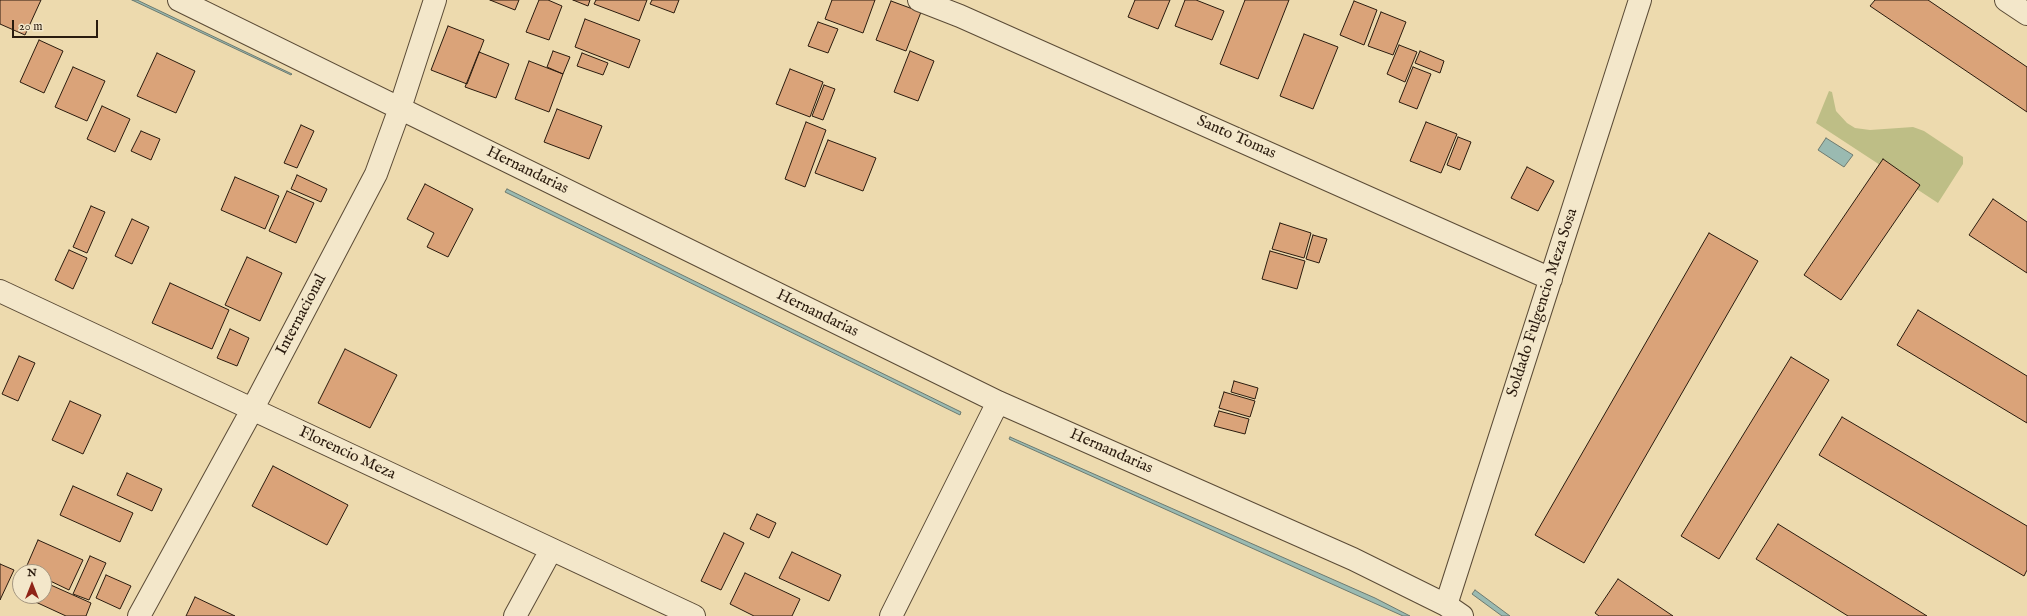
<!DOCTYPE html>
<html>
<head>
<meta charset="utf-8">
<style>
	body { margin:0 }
	#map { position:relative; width:2027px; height:616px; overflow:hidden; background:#eddaae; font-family:"IM FELL English",serif }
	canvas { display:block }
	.north { position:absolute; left:12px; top:564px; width:40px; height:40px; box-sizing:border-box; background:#f3e7ca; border:1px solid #a3957f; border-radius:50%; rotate:0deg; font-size:11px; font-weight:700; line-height:16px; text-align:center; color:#2a1b0e }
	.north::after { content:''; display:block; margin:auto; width:14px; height:18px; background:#8f2418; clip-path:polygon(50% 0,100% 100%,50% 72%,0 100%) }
	.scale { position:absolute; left:12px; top:20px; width:86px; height:18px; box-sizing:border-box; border:2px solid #2a1b0e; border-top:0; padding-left:5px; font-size:12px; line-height:14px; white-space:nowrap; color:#2a1b0e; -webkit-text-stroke:3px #f3e7ca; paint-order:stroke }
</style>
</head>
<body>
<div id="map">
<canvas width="2027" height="616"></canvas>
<div class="north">N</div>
<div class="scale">20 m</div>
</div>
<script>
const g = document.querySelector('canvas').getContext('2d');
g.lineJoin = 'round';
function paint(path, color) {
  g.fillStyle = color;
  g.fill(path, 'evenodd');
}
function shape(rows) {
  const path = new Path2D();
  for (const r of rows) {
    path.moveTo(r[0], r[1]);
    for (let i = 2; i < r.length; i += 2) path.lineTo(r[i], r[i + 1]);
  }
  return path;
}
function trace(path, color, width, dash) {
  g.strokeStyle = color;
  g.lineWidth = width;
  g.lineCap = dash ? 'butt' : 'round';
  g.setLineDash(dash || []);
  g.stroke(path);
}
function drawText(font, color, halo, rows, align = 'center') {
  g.font = font + ' "IM FELL English",serif';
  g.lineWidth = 4;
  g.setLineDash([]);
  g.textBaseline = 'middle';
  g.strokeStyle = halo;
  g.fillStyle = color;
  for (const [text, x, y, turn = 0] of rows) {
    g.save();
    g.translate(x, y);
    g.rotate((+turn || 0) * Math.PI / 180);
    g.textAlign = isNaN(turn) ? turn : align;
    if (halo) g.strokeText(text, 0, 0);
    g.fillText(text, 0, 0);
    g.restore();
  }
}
const green = shape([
	[1829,91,1832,92,1836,111,1847,123,1855,128,1870,130,1913,127,1924,131,1963,157,1963,164,1938,203,1816,123]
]);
const water = shape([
	[132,0,137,0,292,74,291,75,132,0],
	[1826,138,1853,155,1844,167,1818,150,1826,138],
	[507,189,961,412,960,415,505,192,507,189],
	[1010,437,1375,598,1410,616,1403,616,1009,439,1010,437],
	[1475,590,1510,616,1502,616,1472,594,1475,590]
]);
const building = shape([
	[0,0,41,0,25,35,0,24,0,0],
	[490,0,519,0,515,10,490,0],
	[539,0,548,0,562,6,549,40,526,32,539,0],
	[573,0,590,0,588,6,573,0],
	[596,0,647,0,639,21,594,4,596,0],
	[652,0,679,0,674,13,650,4,652,0],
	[832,0,875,0,863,33,825,19,832,0],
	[1135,0,1170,0,1158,29,1128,17,1135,0],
	[1185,0,1196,0,1224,11,1212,40,1175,26,1185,0],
	[1245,0,1289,0,1258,79,1220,64,1245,0],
	[1875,0,1928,0,2027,67,2027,112,1870,6,1875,0],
	[891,1,921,12,906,51,876,40,891,1],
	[1354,1,1377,10,1364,45,1340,35,1354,1],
	[1381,12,1406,22,1393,55,1368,46,1381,12],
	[585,19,640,40,629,68,575,47,585,19],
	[818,22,838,29,828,53,808,46,818,22],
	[448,26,484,40,467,84,431,70,448,26],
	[1304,34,1338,47,1313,109,1280,96,1304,34],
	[39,40,63,51,44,93,20,82,39,40],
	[1399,45,1417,52,1405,82,1387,74,1399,45],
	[553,51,570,57,563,74,547,67,553,51],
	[910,51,934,61,918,101,894,92,910,51],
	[1420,51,1444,61,1440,73,1415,63,1420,51],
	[479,52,509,64,496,98,465,87,479,52],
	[157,53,195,71,176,113,137,96,157,53],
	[582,53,608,63,603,75,577,66,582,53],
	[529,61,563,74,549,112,515,99,529,61],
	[73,67,105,81,87,121,55,107,73,67],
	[1413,67,1431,74,1417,109,1399,102,1413,67],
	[790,69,823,82,810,117,776,104,790,69],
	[824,85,835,89,823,120,812,116,824,85],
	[102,106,130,119,115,152,87,139,102,106],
	[557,109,602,126,589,159,544,142,557,109],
	[806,122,826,130,805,187,785,179,806,122],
	[1426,122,1457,134,1441,173,1410,161,1426,122],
	[301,125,314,131,297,168,284,163,301,125],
	[141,131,160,139,151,160,131,151,141,131],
	[1458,137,1471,142,1460,170,1447,165,1458,137],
	[828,140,876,158,863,191,815,173,828,140],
	[1883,159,1920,185,1841,300,1804,275,1883,159],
	[1527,167,1554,181,1538,211,1511,198,1527,167],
	[297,175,327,189,321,202,291,189,297,175],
	[235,177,279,196,265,229,221,210,235,177],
	[425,184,473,209,448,257,427,247,434,233,407,219,425,184],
	[287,191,314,203,296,243,269,231,287,191],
	[1993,199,2027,222,2027,273,1969,235,1993,199],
	[91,206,105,212,87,253,73,247,91,206],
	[132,219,149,227,132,264,115,256,132,219],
	[1280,223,1311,233,1304,258,1272,249,1280,223],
	[1709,233,1758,261,1584,563,1535,535,1709,233],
	[1313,235,1327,239,1319,263,1306,259,1313,235],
	[69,250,87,258,73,289,55,280,69,250],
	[1270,251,1305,261,1297,289,1262,279,1270,251],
	[247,257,282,273,260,321,225,305,247,257],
	[170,283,229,310,212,349,152,323,170,283],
	[1918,310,2027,376,2027,423,1897,345,1918,310],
	[230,329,249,338,237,366,217,358,230,329],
	[345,349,397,375,370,428,318,403,345,349],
	[19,356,35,363,18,401,2,394,19,356],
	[1791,357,1829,380,1719,559,1681,536,1791,357],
	[1234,381,1258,388,1255,399,1231,392,1234,381],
	[1224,392,1255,401,1250,417,1219,408,1224,392],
	[70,401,101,415,83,454,52,440,70,401],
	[1219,411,1249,419,1245,434,1214,426,1219,411],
	[1842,417,2027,526,2027,570,2024,576,1819,455,1842,417],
	[273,466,348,505,327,545,252,506,273,466],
	[127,473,162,489,152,511,117,495,127,473],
	[73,486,133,513,120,542,60,515,73,486],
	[757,514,776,523,769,538,750,529,757,514],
	[1778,524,1927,616,1848,616,1756,559,1778,524],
	[724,533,744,543,721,590,701,581,724,533],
	[38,540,83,560,69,590,44,578,44,572,30,572,25,570,38,540],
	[792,552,841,575,829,601,779,578,792,552],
	[90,556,106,563,89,600,73,594,90,556],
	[0,564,14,570,0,600,0,564],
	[745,573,800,599,792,616,754,616,730,604,745,573],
	[106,575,131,586,120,609,96,598,106,575],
	[1618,579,1673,616,1599,616,1595,613,1618,579],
	[44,582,91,603,86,616,66,616,27,598,28,596,44,596,44,582],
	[195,597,235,616,186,616,195,597]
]);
const minor = shape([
	[179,0,998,402,1353,559,1446,605,1462,616],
	[919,0,960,16,1551,279],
	[2006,0,2027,14],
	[0,291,694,616],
	[1446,605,1640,0],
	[139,616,252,410,376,174,400,108,435,0],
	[515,616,551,550],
	[891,616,998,402]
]);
const streetNames = [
	["Santo Tomas",1236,138,24],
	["Hernandarias",527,171,26],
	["Soldado Fulgencio Meza Sosa",1543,303,-72],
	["Hernandarias",817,314,26],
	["Internacional",302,315,-62],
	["Hernandarias",1111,452,24],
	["Florencio Meza",347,454,25]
];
paint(green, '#bebe86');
paint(water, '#9abab1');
trace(water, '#6d7a70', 1);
paint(building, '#daa379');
trace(building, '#2a1b0e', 1);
trace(minor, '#5b4b36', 24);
trace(minor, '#f3e7ca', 22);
drawText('16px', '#2a1b0e', '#f3e7ca', streetNames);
</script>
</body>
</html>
